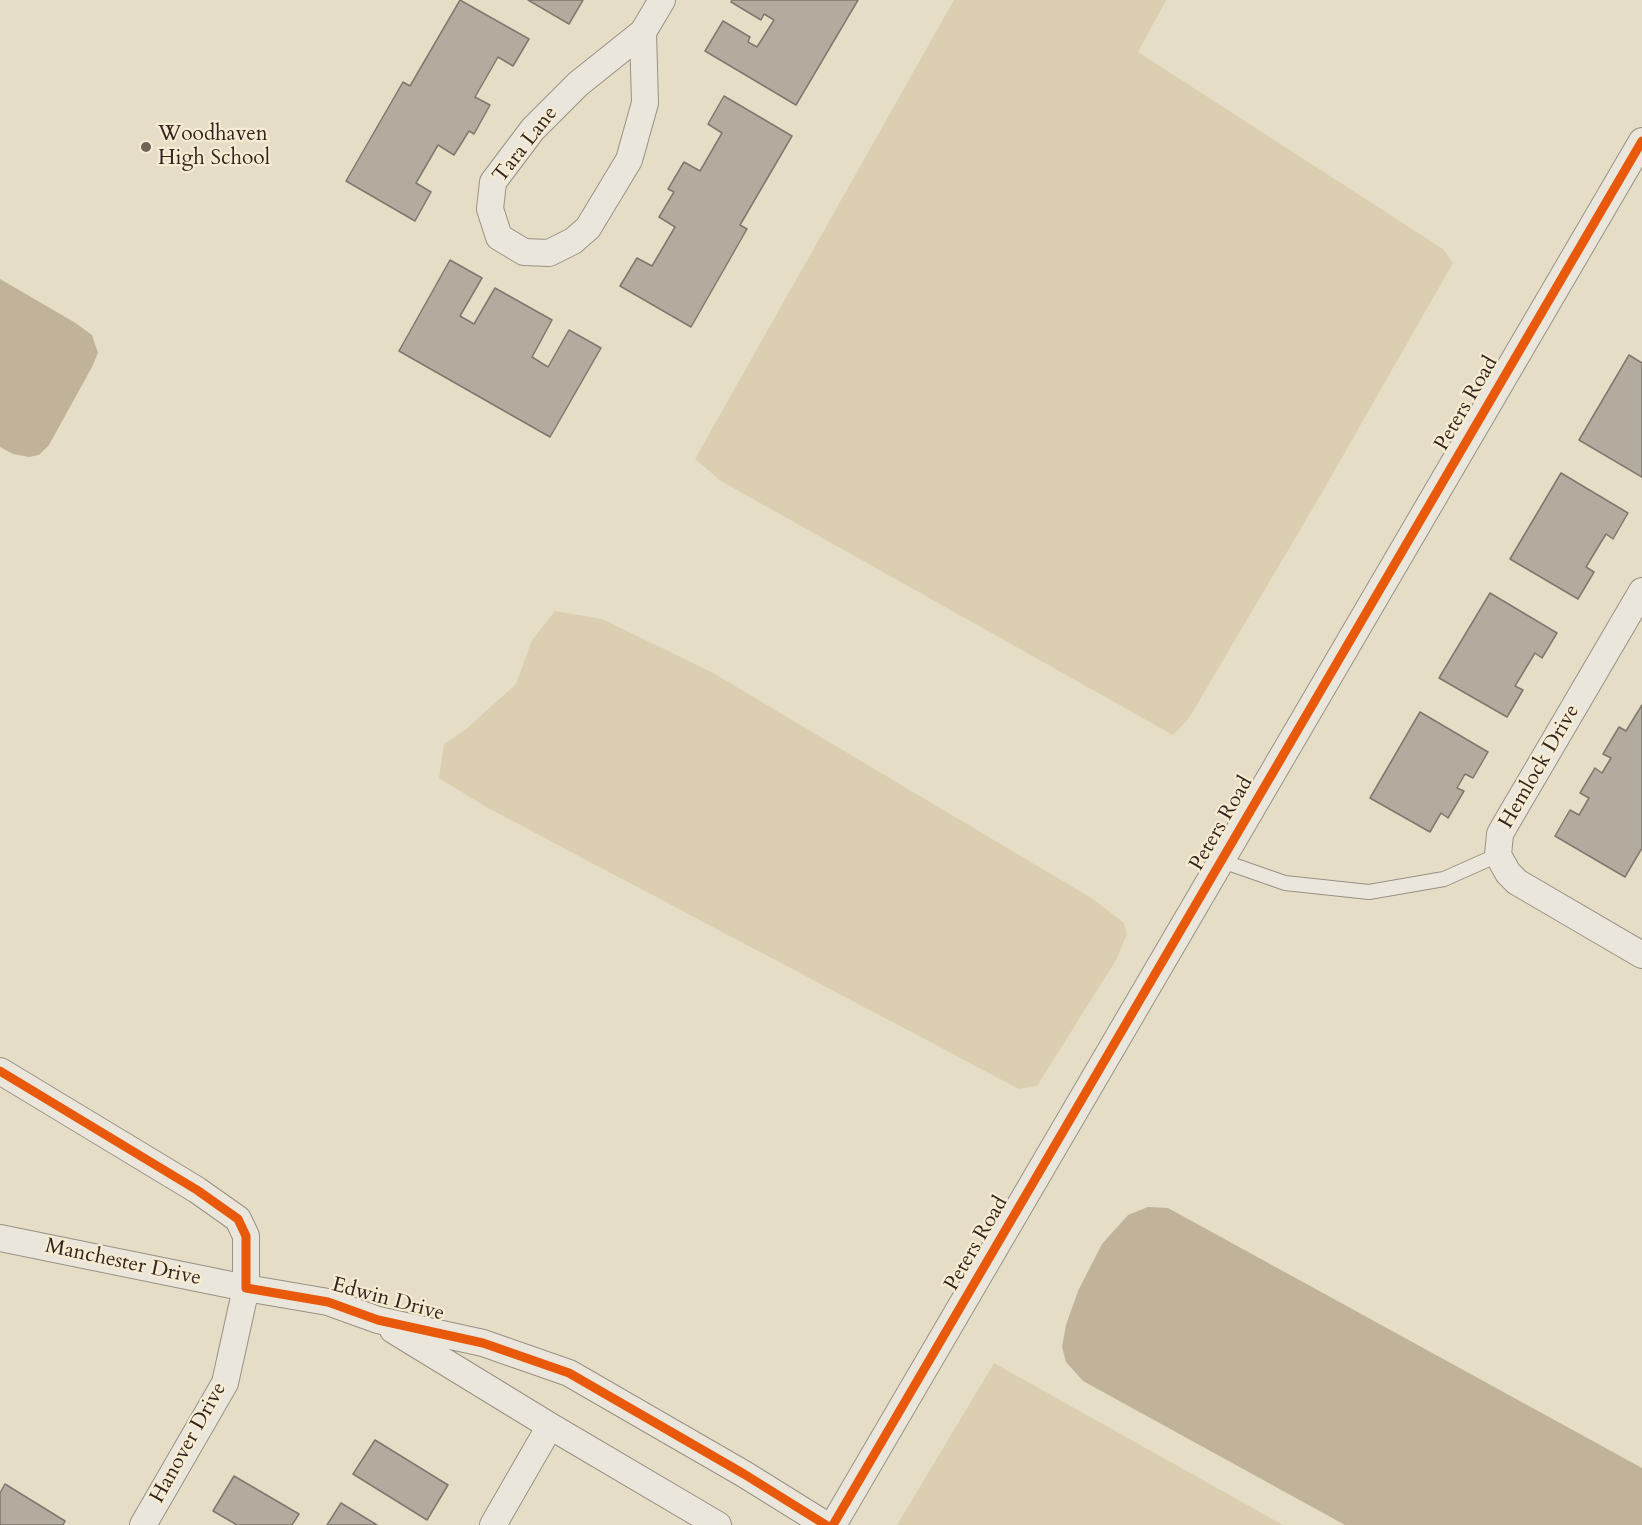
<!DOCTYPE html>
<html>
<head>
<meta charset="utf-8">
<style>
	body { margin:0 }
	canvas { display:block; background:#e6ddc7 }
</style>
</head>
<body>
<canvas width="1642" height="1525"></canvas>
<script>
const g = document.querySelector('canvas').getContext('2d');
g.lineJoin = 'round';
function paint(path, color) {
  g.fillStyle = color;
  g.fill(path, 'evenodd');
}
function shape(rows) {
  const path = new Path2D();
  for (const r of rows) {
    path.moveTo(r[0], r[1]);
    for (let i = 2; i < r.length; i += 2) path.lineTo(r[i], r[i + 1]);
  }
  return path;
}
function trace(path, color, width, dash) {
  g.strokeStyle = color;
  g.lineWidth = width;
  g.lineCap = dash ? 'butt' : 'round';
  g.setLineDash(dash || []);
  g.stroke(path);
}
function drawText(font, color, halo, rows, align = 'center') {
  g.font = font + ' Cardo,serif';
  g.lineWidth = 4.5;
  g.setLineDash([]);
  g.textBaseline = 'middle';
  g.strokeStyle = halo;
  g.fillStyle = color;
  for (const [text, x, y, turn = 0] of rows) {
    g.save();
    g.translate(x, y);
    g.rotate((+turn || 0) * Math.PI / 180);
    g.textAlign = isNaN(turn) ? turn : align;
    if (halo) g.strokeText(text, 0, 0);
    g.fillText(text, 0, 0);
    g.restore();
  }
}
const green = shape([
	[954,0,1166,0,1138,52,1443,249,1453,263,1320,496,1189,718,1173,735,721,481,695,459],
	[555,611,602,619,713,673,1093,899,1124,923,1127,934,1116,960,1037,1086,1019,1089,488,808,439,778,444,744,465,730,516,684,532,640],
	[994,1363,1283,1525,897,1525]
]);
const water = shape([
	[0,279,74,322,92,335,98,353,92,367,49,445,39,455,29,457,13,454,0,447],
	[1148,1207,1168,1208,1642,1468,1642,1525,1345,1525,1083,1381,1066,1362,1062,1347,1066,1325,1078,1291,1102,1244,1128,1215]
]);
const building = shape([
	[460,0,529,39,513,66,498,57,475,97,490,105,474,134,469,131,454,155,438,145,416,183,431,192,415,221,346,181,403,82,410,86,460,0],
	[528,0,583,0,569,24,528,0],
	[732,0,858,0,796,105,705,51,723,21,750,37,748,42,757,47,774,20,764,14,761,20,731,2,732,0],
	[724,96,792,136,740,225,747,229,691,327,620,286,637,258,652,266,675,227,659,217,674,192,668,189,684,162,700,171,722,133,708,124,724,96],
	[450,260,482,278,460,316,474,324,495,288,552,320,532,357,548,367,569,330,601,348,550,437,399,351,450,260],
	[1629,355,1642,363,1642,477,1579,440,1629,355],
	[1561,473,1628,513,1613,539,1606,534,1586,567,1594,572,1578,599,1510,559,1561,473],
	[1490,593,1557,633,1542,658,1535,653,1515,686,1523,690,1507,717,1439,678,1490,593],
	[1642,705,1642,848,1625,877,1555,836,1570,810,1579,815,1589,798,1580,793,1595,768,1602,773,1611,758,1603,754,1619,727,1626,731,1642,705],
	[1420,712,1488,752,1473,778,1465,774,1457,788,1464,791,1448,818,1441,813,1430,832,1370,798,1420,712],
	[375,1440,448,1485,427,1520,353,1474,375,1440],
	[234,1476,299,1514,292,1525,237,1525,213,1511,234,1476],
	[5,1484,65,1521,63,1525,0,1525,0,1493,5,1484],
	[341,1503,377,1525,327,1525,341,1503]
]);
const service = shape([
	[1222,861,1285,883,1369,892,1444,879,1498,855]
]);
const minor = shape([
	[643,32,645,103,629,160,588,228,573,241,549,253,524,252,499,237,490,209,493,182,533,129,578,84,643,32,662,0],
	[1642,591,1505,825,1500,834,1498,855,1508,873,1517,882,1642,955],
	[0,1071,197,1190,238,1219,246,1236,246,1288,328,1302,378,1320,483,1343,569,1373,744,1474,826,1525],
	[0,1238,246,1288,225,1383,143,1525],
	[393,1330,550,1426,718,1525],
	[493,1525,550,1426],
	[833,1525,1642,141]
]);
const cycleway = shape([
	[0,1071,197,1190,238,1219,246,1236,246,1288,328,1302,378,1320,483,1343,569,1373,744,1474,826,1525],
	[833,1525,1642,141]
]);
const markers = [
	[146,147,6,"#706459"]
];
const poiNames = [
	["Woodhaven",158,135],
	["High School",158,159]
];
const streetNames = [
	["Tara Lane",526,145,-52],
	["Peters Road",1467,404,-60],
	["Hemlock Drive",1540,767,-60],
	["Peters Road",1222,824,-60],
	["Peters Road",977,1244,-60],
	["Manchester Drive",123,1263,12],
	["Edwin Drive",388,1300,15],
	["Hanover Drive",189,1443,-61]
];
paint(green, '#dbceb1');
paint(water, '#c1b399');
paint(building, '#b3ac9e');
trace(building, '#7f786d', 1.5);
trace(service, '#989184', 16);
trace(minor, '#989184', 28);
trace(service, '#eae6db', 14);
trace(minor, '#eae6db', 26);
trace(cycleway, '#e8590c', 9);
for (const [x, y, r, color] of markers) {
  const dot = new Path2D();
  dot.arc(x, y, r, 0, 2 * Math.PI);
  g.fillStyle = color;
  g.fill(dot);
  trace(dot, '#f7ecd2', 2);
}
drawText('21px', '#31231e', '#f7ecd2', poiNames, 'left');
drawText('21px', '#31231e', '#f7ecd2', streetNames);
</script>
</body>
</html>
